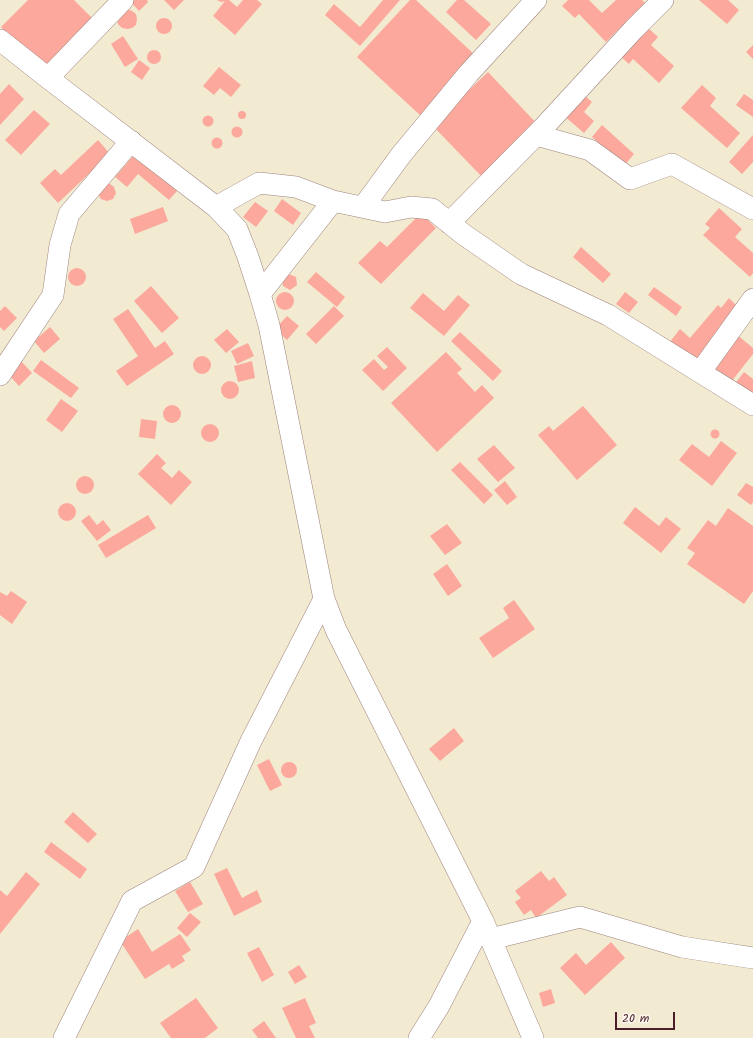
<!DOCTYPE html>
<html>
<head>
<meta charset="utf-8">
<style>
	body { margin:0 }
	#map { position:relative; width:753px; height:1038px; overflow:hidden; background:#f2ead1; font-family:Kalam,sans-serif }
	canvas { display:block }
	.scale { position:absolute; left:615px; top:1012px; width:60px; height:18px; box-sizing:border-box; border:2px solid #4a1f2b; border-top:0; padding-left:5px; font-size:12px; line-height:14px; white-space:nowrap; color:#4a1f2b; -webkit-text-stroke:3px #fbf7ec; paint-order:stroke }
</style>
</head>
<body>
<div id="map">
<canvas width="753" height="1038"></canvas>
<div class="scale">20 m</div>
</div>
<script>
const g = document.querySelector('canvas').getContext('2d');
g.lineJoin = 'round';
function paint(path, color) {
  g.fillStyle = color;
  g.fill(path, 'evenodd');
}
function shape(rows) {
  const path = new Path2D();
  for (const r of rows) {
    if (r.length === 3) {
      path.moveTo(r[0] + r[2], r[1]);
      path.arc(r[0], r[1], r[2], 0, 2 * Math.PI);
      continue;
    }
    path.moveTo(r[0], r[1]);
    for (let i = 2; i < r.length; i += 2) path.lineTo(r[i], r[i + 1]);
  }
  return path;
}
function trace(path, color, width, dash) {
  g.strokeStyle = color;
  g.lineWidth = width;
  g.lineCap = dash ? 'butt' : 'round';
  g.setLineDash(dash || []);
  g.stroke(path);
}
const building = shape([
	[28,0,74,0,96,22,45,72,1,27],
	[129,0,147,0,148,2,139,11],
	[164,0,184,0,174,10],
	[217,0,229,0,237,7,243,0,257,0,262,4,235,35,213,16,225,1,221,2],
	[383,0,400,0,360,46,325,15,334,4,360,27],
	[410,0,416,0,476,56,421,116,357,57],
	[457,0,464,0,491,24,476,40,446,12],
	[568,0,589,0,602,13,616,0,642,0,645,3,606,42,579,14,575,18,562,6],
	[699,0,728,0,739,10,727,24],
	[127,9,132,11,136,14,137,19,136,25,132,28,127,29,122,28,118,24,117,19],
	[164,26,8],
	[647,27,658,37,651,45,674,66,659,83,633,59,629,64,620,56],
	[123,36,138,59,125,67,111,44],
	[753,45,753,59,746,52],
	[154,57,7],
	[139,60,150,68,142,80,131,72],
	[219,67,241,85,231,97,220,88,214,95,203,86],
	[488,72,540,127,485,180,432,125],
	[9,84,24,99,0,125,0,94],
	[702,85,716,98,710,106,740,133,727,148,681,108],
	[582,93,592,102,584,112,594,121,584,133,563,115],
	[744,94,753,100,753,117,736,105],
	[34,110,50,124,21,155,5,140],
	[242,115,4],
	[208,121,5.5],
	[602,125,634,154,624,166,592,137],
	[237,132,5.5],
	[753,135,753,162,742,174,729,162],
	[217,143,5.5],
	[98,140,110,154,58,203,40,183,55,169,61,175],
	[134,155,177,191,169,200,138,174,127,187,115,177],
	[107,183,110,184,114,187,116,193,113,199,107,201,101,199,98,194],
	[282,199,301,213,293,225,274,211],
	[255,202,268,211,256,227,243,217],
	[163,207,168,221,135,234,130,219],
	[719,208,742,229,735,237,753,253,753,273,750,277,703,235,710,228,705,224],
	[421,213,436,228,381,284,358,263,380,241,387,247],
	[581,247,611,274,603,283,573,257],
	[77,277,9],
	[316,272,345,297,337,307,307,282],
	[289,274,296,277,297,285,290,290,283,286,282,278],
	[151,286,179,318,162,333,134,301],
	[654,287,682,307,676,316,648,295],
	[625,292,638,302,629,313,616,304],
	[285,301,9],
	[423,293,444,311,458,295,470,305,444,336,410,308],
	[729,298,740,309,694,364,669,343,680,329,690,338,718,305,721,308],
	[5,306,17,318,4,331,0,327,0,311],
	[334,306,344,316,316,344,306,334],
	[128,309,155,348,165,341,174,354,127,386,116,371,138,356,113,319],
	[287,316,299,326,287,340,275,329],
	[50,327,60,339,44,353,34,341],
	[227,329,239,342,226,353,214,340],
	[460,332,502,371,493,381,451,341],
	[736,334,753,348,753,354,728,386,708,371],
	[248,343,254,356,237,364,231,351],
	[387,347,407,368,383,391,362,370,374,359,384,370,388,367,377,356],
	[446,352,462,369,457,373,475,392,482,385,494,398,437,452,391,403],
	[202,365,9],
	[41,360,79,388,71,398,33,371],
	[21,361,32,373,19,386,8,374],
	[252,361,255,378,238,382,234,366],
	[744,372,753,379,753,401,733,386],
	[230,390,9],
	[61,399,78,411,62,432,46,420],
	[172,414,9],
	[583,406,617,445,577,480,538,435,549,426,553,431],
	[141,419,157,421,155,439,139,437],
	[210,433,9],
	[715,434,4.5],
	[721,441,737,453,712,486,679,460,692,444,709,457],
	[494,445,515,468,498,482,477,459],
	[157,454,166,463,161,468,172,478,179,470,192,482,171,505,138,474],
	[460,462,493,495,484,504,451,470],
	[85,485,9],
	[505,481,517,497,507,505,494,490],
	[746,483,753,487,753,502,751,505,737,495],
	[67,512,9],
	[635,507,659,526,666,517,681,529,661,553,623,523],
	[728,508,753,526,753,591,744,604,687,564,695,553,687,548,708,520,716,526],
	[89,515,97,525,103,520,111,530,97,541,81,521],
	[148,515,156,528,106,558,98,545],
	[447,524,462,543,445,555,430,536],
	[447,564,462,586,448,596,433,574],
	[11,591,27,602,12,624,0,615,0,592,7,596],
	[514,600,535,629,493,658,479,638,509,618,503,608],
	[454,728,464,741,440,761,429,749],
	[269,759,282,785,270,791,257,765],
	[289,770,8],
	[73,812,97,834,88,843,64,822],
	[51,842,87,869,80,879,44,852],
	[227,868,242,898,257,890,262,902,234,916,214,874],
	[541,871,549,881,554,877,567,895,536,918,531,910,524,915,515,902,521,898,515,891],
	[26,872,40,884,0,934,0,890,7,896],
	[190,882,203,904,188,912,175,891],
	[190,913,201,922,187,937,177,928],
	[138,929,152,952,180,934,191,950,182,956,185,961,172,969,169,964,145,979,120,941],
	[611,942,625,958,585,995,560,968,576,953,586,965],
	[259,947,274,975,262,982,247,953],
	[299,965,307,977,295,984,288,972],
	[551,989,555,1003,543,1007,539,993],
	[196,998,218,1028,205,1038,171,1038,160,1023],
	[305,998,316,1023,309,1026,315,1038,296,1038,282,1008],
	[264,1021,276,1038,258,1038,252,1030]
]);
const street = shape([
	[0,40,48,78,216,207,237,229,248,257,260,294,269,325,324,599,336,630,483,921,533,1038],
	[48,78,123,0],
	[536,135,590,150,630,179,672,164,753,209],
	[216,207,259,183,296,187,333,201,385,212,411,207,432,209,463,234,521,274,608,315,753,405],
	[363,207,401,155,469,73,536,0],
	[449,223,542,129,634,29,663,0],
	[260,294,333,201],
	[701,371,753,299],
	[0,375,53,295,60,245,69,214,131,141],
	[491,939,580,917,682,947,753,958],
	[64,1038,132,901,194,867,251,741,324,599],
	[419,1038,439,1006,483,921]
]);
paint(building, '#fca89c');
trace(street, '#9e847e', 22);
trace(street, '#fff', 21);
</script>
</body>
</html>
